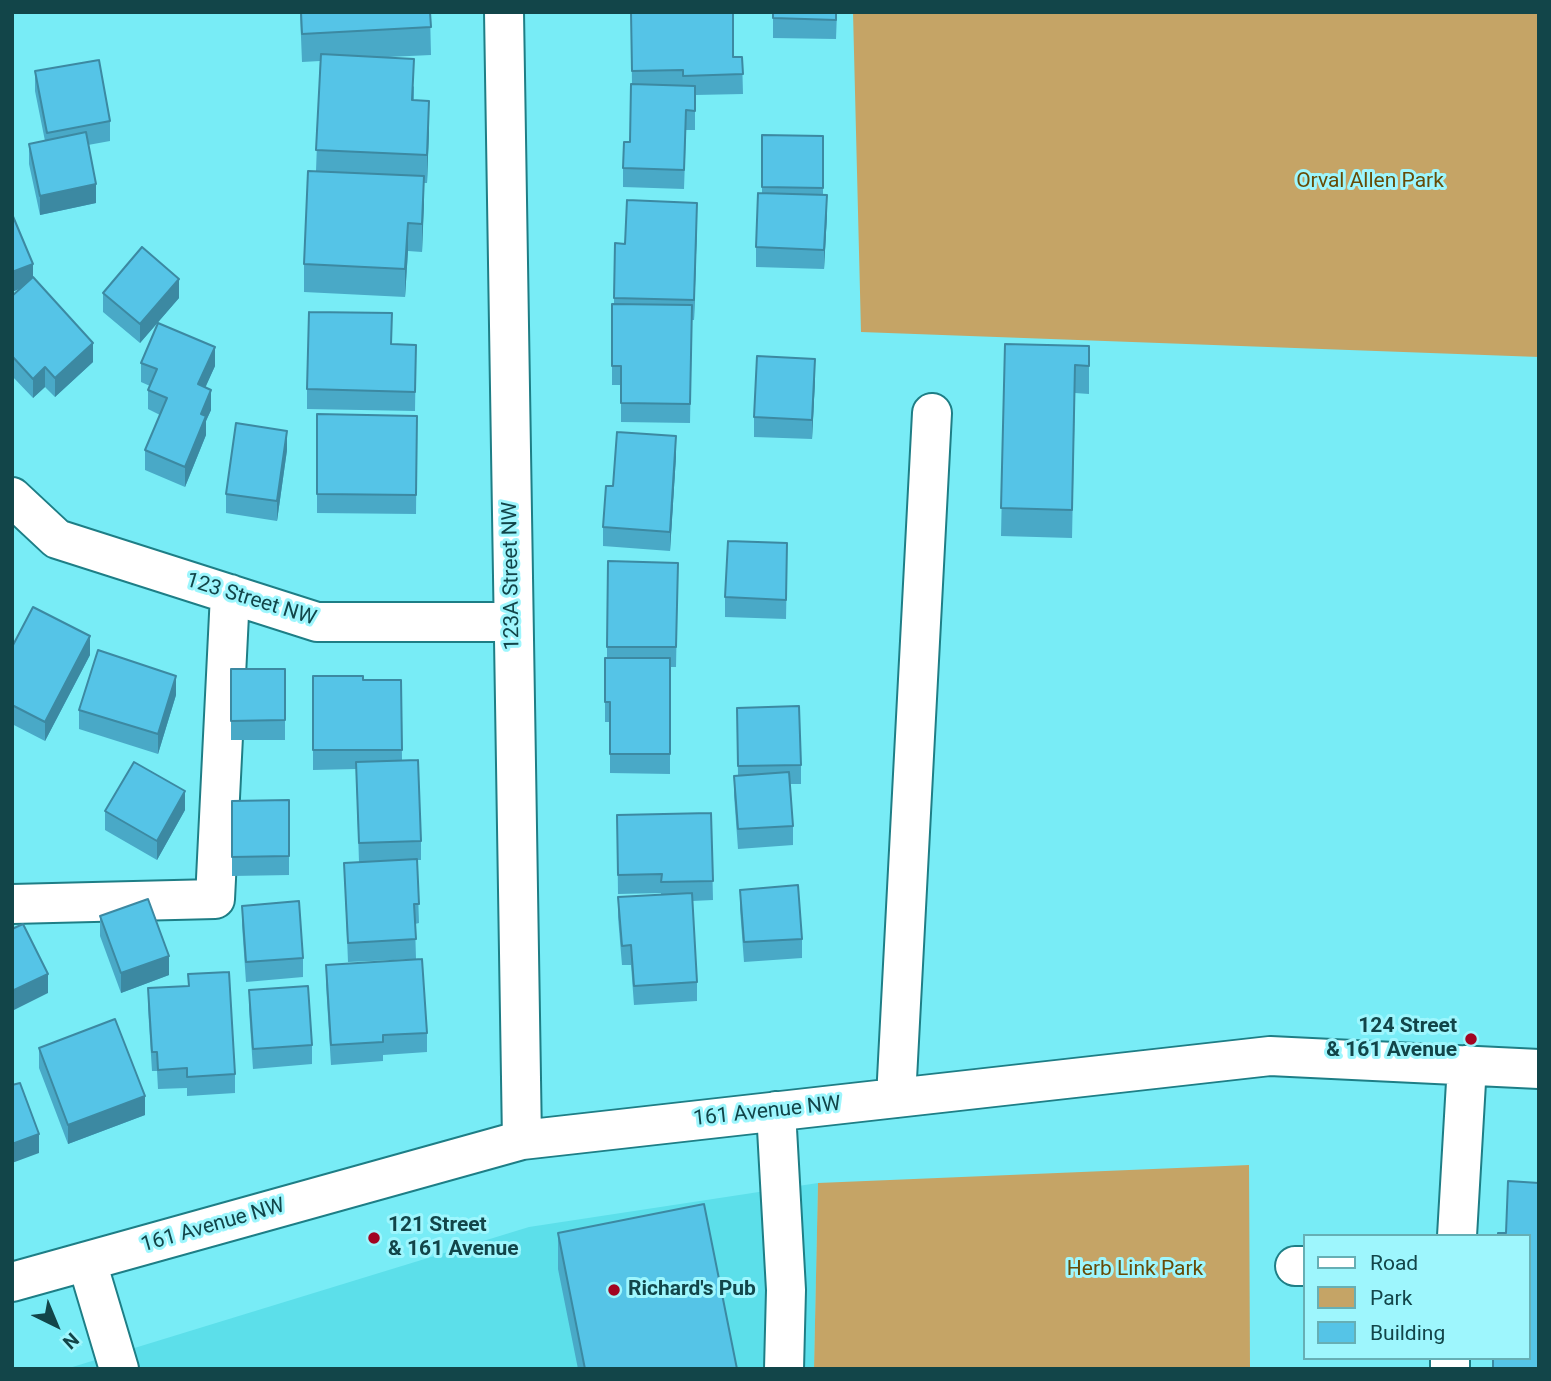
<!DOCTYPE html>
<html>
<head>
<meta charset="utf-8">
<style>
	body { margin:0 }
	#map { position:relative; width:1551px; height:1381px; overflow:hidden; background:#78ecf6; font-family:Roboto,sans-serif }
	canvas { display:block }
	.frame { position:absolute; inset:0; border:14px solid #124549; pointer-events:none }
	.legend { position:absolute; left:1303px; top:1234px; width:228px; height:126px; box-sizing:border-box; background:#9ef6fd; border:2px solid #66afb5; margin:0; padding:9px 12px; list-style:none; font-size:21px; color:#124549 }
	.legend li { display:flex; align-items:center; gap:14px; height:35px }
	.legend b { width:35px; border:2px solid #66afb5 }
	.north { position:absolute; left:21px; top:1290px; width:70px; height:70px; -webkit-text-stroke:5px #9ef6fd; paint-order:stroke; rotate:137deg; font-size:19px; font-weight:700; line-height:28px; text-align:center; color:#124549 }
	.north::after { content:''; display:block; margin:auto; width:24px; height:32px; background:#124549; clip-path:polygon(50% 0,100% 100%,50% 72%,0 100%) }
</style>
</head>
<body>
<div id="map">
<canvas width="1551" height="1381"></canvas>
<div class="frame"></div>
<ul class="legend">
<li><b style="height:9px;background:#fff"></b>Road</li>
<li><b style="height:19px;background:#c5a466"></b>Park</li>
<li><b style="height:19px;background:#55c4e7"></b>Building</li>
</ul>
<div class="north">N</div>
</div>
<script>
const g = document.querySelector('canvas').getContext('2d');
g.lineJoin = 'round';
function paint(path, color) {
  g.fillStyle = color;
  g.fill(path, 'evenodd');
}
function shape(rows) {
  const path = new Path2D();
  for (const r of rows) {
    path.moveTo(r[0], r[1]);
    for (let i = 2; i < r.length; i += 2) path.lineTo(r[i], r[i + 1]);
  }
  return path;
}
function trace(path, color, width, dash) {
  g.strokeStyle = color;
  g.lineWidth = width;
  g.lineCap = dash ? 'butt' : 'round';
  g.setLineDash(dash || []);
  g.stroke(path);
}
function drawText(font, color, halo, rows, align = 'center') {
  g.font = font + ' Roboto,sans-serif';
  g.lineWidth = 6;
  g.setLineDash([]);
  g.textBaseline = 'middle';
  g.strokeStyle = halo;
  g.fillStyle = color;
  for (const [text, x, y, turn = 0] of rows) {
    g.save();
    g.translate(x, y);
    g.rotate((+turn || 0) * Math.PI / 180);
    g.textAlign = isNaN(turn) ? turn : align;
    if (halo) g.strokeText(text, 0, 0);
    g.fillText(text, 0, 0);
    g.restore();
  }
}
const built = shape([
	[818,1183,814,1369,66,1369,529,1227]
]);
const green = shape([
	[853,12,1539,12,1539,357,861,332],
	[1249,1165,1250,1369,814,1369,818,1183]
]);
const minor = shape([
	[504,12,522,1140],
	[12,497,57,539,317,622,512,622],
	[12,904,215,899,230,594],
	[896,1098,932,413],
	[776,1111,786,1290,784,1369],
	[1457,1236,1467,1065],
	[87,1262,119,1369],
	[1295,1266,1304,1266],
	[12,1282,522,1140,1270,1056,1539,1069],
	[1450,1369,1450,1358]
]);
const wall = shape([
	[300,12,430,12,431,55,388,57,414,87,414,100,429,129,427,183,424,183,422,252,408,251,405,297,304,292,304,264,316,171,320,61,302,62],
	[631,12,733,57,742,57,743,94,695,95,695,130,686,130,684,189,623,187,623,168,630,142,632,84],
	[773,12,837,12,836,39,773,38],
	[35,71,110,121,110,141,88,145,96,203,40,215,29,164,29,144,45,141,35,91],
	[762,135,823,136,823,195,827,214,824,269,756,267,756,247,762,193],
	[12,214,33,278,93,362,55,397,45,387,33,398,12,376,12,296,21,288,12,292],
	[697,222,694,320,692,320,690,423,621,422,621,385,612,385,612,304,614,304,614,298,625,244],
	[103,293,179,298,140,343,103,312],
	[391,344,416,345,415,411,307,409,307,389],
	[1005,344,1089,346,1089,394,1075,393,1072,538,1001,536],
	[141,363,215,366,205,387,211,410,206,421,206,435,185,487,145,470,145,450,160,415,148,409,148,390,150,386,141,382],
	[815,379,812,439,754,437,754,417],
	[317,414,417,416,416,514,317,513],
	[287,450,277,521,226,513,226,494],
	[676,456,670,551,603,546,603,527,613,486],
	[787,562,786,619,725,617,725,597],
	[678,563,676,667,670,667,670,774,610,773,610,722,605,722,605,658,607,658,607,647],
	[12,647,90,655,45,741,12,724],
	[231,669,285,669,285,740,231,740],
	[313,676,363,680,401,680,402,760,421,841,421,860,417,860,419,923,415,924,416,959,348,962,344,863,359,862,356,769,313,770],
	[176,695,158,754,79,729,79,710],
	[737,708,801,765,801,784,790,784,793,826,793,845,738,849,734,795,734,776,738,775],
	[232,801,289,856,289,875,232,876],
	[185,810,157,860,105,830,105,811],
	[711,813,713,900,692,901,697,982,697,1001,634,1005,631,965,622,965,618,917,618,897,661,895,661,893,618,894,617,815],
	[740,890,802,939,802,958,744,962,740,909],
	[242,906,303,958,303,977,246,982,242,925],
	[100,916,169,975,121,993,100,936],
	[326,965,427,1033,427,1052,383,1055,383,1061,331,1065,326,984],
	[188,974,235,1074,235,1093,187,1096,187,1088,158,1089,157,1071,152,1071,148,1008,148,988,188,986],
	[249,990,312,1045,312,1064,253,1069,249,1010],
	[39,1048,145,1115,68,1144,39,1068],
	[558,1233,737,1369,578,1369,558,1269]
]);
const shadedWall = shape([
	[429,101,429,129,427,183,427,155],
	[424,176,424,204,422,252,422,224],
	[96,184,96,203,40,215,40,196],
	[827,195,827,214,824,269,824,250],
	[697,203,697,222,694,320,694,300],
	[408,223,408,251,405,297,405,269],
	[33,264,33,283,12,292,12,272],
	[179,279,179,298,140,343,140,324],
	[93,343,93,362,55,397,55,378],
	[215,347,215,366,198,404,198,384],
	[815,359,815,379,812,439,812,420],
	[45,367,45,387,33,398,33,379],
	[211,390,211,410,206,421,206,435,185,487,185,467,201,414],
	[287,431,287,450,277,521,277,501],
	[676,436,676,456,670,551,670,532],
	[90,636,90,655,45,741,45,722],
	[176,676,176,695,158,754,158,734],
	[185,791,185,810,157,860,157,841],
	[169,956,169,975,121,993,121,973],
	[48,974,48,993,12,1011,12,991],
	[145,1096,145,1115,68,1144,68,1125],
	[39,1134,39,1153,12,1163,12,1144]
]);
const building = shape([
	[301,12,430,12,431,27,302,34,301,12],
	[631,12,733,12,733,57,742,57,743,74,683,76,683,70,632,71,631,12],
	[773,12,836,12,836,20,773,18,773,12],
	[321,54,414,59,412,100,429,101,427,155,316,150,321,54],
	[99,60,110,121,47,133,35,71,99,60],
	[631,84,695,86,695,111,686,110,684,170,623,168,624,142,630,142,631,84],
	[86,132,96,184,40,196,29,144,86,132],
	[762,135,823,136,823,188,762,187,762,135],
	[308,171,424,176,422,224,408,223,405,269,304,264,308,171],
	[758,193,827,195,824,250,756,247,758,193],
	[627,200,697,203,694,300,614,298,615,243,625,244,627,200],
	[12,214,33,264,12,272,12,214],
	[142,247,179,279,140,324,103,293,142,247],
	[33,277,93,343,55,378,45,367,33,379,12,356,12,296,33,277],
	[612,304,692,305,690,404,621,403,621,366,612,366,612,304],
	[309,312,392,313,391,344,416,345,415,392,307,389,309,312],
	[158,323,215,347,198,384,211,390,201,414,206,416,185,467,145,450,167,398,148,390,157,369,141,363,158,323],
	[1005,344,1089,346,1089,366,1075,365,1072,510,1001,508,1005,344],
	[757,356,815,359,812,420,754,417,757,356],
	[317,414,417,416,416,495,317,494,317,414],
	[236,423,287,431,277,501,226,494,236,423],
	[617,432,676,436,670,532,603,527,606,486,613,486,617,432],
	[728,541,787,543,786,600,725,597,728,541],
	[608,561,678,563,676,647,607,647,608,561],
	[33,607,90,636,45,722,12,705,12,647,33,607],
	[98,650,176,676,158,734,79,710,98,650],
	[605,658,670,658,670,754,610,754,610,702,605,702,605,658],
	[231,669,285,669,285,720,231,721,231,669],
	[313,676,363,676,363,680,401,680,402,750,313,750,313,676],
	[799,706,801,765,738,766,737,708,799,706],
	[418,760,421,841,359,843,356,762,418,760],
	[134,762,185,791,157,841,105,811,134,762],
	[789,772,793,826,738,829,734,776,789,772],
	[289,800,289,856,232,857,232,801,289,800],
	[711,813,713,881,661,882,662,874,618,875,617,815,711,813],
	[417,859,419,904,414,904,416,939,348,943,344,863,417,859],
	[798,885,802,939,744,942,740,890,798,885],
	[692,893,697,982,634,986,631,945,622,946,618,897,692,893],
	[148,899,169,956,121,973,100,916,148,899],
	[299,901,303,958,246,962,242,906,299,901],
	[23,924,48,974,12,991,12,929,23,924],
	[422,959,427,1033,383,1035,383,1042,331,1045,326,965,422,959],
	[229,972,235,1074,187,1077,187,1068,158,1070,157,1052,152,1052,148,988,189,986,188,974,229,972],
	[308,986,312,1045,253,1049,249,990,308,986],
	[115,1019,145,1096,68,1125,39,1048,115,1019],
	[20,1083,39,1134,12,1144,12,1085,20,1083],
	[1508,1181,1539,1183,1539,1369,1493,1369,1493,1358,1528,1358,1528,1236,1498,1236,1498,1233,1506,1233,1508,1181],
	[704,1204,737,1369,585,1369,558,1233,704,1204]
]);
const markers = [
	[1471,1039,7,"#a20421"],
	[374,1238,7,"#a20421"],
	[614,1290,7,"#a20421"]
];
const parkNames = [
	["Orval Allen Park",1370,182],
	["Herb Link Park",1135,1270]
];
const streetNames = [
	["123A Street NW",512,576,-91],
	["123 Street NW",251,600,17],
	["161 Avenue NW",767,1112,-6],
	["161 Avenue NW",213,1226,-16]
];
const poiNames = [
	["124 Street",1457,1027,"right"],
	["& 161 Avenue",1457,1051,"right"],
	["121 Street",388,1226],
	["& 161 Avenue",388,1250],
	["Richard's Pub",628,1290]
];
paint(built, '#5cdfea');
paint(green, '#c5a466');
trace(minor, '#1e7e86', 42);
trace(minor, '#fff', 38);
paint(wall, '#49a9c7');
paint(shadedWall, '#3c89a2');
paint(building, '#55c4e7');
trace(building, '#3c89a2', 2);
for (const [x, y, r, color] of markers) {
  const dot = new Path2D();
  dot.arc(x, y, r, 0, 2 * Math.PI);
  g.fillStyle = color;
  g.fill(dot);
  trace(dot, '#9ef6fd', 2.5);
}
drawText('21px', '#674b07', '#9ef6fd', parkNames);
drawText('21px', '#124549', '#9ef6fd', streetNames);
drawText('bold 21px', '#124549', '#9ef6fd', poiNames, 'left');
</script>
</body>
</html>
